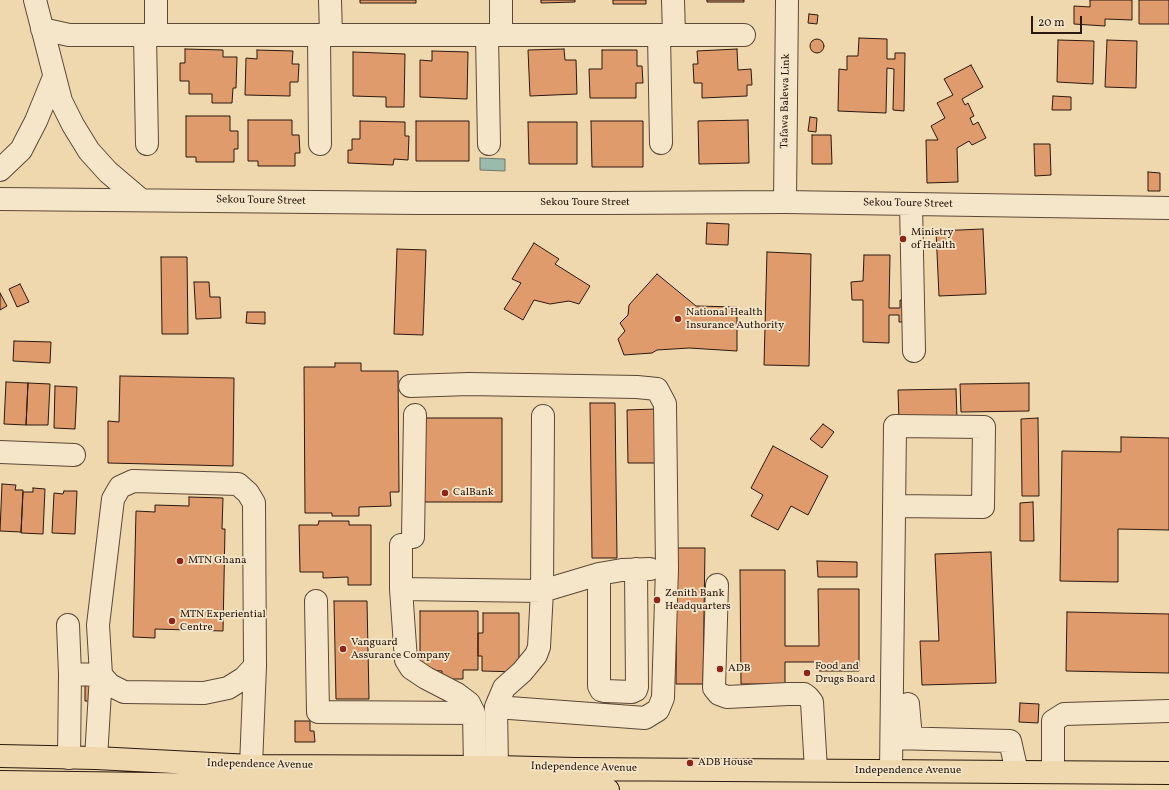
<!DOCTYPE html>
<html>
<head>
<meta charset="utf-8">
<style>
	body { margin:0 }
	#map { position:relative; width:1169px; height:790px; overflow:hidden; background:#f0d8ae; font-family:Vollkorn,serif }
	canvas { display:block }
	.scale { position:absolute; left:1031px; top:16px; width:51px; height:18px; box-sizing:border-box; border:2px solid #2b180f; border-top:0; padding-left:5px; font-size:12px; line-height:14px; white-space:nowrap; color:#2b180f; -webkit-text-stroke:3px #f5e6ca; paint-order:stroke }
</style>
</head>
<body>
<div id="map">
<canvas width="1169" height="790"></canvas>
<div class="scale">20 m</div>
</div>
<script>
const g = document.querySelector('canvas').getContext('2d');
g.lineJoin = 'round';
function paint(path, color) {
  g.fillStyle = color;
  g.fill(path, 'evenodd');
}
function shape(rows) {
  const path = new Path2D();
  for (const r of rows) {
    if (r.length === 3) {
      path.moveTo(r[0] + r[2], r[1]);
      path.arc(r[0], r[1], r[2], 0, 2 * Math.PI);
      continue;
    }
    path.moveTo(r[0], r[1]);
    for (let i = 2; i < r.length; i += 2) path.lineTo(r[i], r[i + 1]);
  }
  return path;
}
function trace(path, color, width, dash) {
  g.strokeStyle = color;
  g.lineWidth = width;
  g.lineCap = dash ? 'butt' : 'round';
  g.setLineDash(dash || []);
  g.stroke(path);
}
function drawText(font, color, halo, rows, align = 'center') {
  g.font = font + ' Vollkorn,serif';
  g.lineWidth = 3.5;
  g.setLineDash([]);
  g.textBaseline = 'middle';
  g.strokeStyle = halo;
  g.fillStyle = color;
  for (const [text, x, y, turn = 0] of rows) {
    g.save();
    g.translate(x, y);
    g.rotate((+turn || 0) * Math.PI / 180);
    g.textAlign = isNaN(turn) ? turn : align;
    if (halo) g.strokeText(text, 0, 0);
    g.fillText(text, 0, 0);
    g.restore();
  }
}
const water = shape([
	[480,158,505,159,505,171,480,170,480,158]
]);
const building = shape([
	[360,0,416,0,416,3,360,3,360,0],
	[541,0,575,0,575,2,541,3,541,0],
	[613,0,646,0,646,4,613,4,613,0],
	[707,0,744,0,744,2,707,2,707,0],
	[1090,0,1132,0,1132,20,1105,19,1105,26,1074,24,1074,6,1090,7,1090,0],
	[1139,0,1169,0,1169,24,1139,24,1139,0],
	[809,14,818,15,817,24,808,23,809,14],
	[859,38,887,39,887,59,895,59,895,53,905,53,904,111,893,110,894,69,887,68,886,113,838,111,839,69,847,70,847,56,858,56,859,38],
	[817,46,7],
	[1058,40,1094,41,1093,84,1057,82,1058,40],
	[1107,40,1137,41,1136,88,1105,87,1107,40],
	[185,49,223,50,223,57,237,57,236,88,233,88,232,103,212,103,212,94,189,94,189,81,180,81,180,63,185,63,185,49],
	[564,49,565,60,576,60,577,94,530,96,528,50,564,49],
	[737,49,738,70,751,69,752,85,747,85,747,96,702,98,702,83,694,83,693,64,698,64,697,51,737,49],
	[257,50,293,51,292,64,299,64,298,82,290,82,290,96,245,95,246,58,257,59,257,50],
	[602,50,637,50,637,66,642,66,643,83,636,83,636,98,590,98,589,69,602,69,602,50],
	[432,51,468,52,467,99,420,97,420,60,432,61,432,51],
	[353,52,405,54,404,107,386,107,386,97,353,96,353,52],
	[971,65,983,87,962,99,965,105,968,103,974,116,970,118,973,125,978,122,986,138,972,145,969,141,957,148,958,182,927,183,926,140,938,140,931,126,945,118,937,103,953,95,944,79,971,65],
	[1053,96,1071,97,1071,110,1052,110,1053,96],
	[186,116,230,116,230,131,238,131,238,149,234,149,234,162,196,162,196,157,186,157,186,116],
	[810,117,817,118,816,132,808,131,810,117],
	[248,120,292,120,292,135,299,135,300,153,295,153,295,166,258,166,258,161,248,161,248,120],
	[748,120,749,163,699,164,698,121,748,120],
	[360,121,405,122,405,136,409,136,408,160,394,159,393,165,348,163,348,150,352,150,352,139,360,139,360,121],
	[416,121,469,121,469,161,416,161,416,121],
	[591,121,643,121,643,167,592,167,591,121],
	[528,122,577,122,577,164,529,164,528,122],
	[812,135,831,135,832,164,812,164,812,135],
	[1034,144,1050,144,1051,175,1035,176,1034,144],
	[1148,172,1160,173,1160,191,1148,191,1148,172],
	[707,223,729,224,728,245,706,244,707,223],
	[983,229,986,294,939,296,936,231,983,229],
	[534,243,559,259,555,264,590,286,579,304,569,301,550,304,534,300,523,320,504,309,521,283,512,279,534,243],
	[397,249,426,250,423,335,394,334,397,249],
	[767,252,811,254,809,366,764,365,767,252],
	[864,255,890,255,889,308,900,308,900,300,910,301,910,322,899,322,899,315,889,315,889,343,863,342,863,300,852,300,851,282,863,281,864,255],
	[161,257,187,257,188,334,162,334,161,257],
	[657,274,696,306,737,307,737,351,689,348,657,350,652,353,624,355,618,339,625,331,620,323,628,315,629,305,657,274],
	[194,282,209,282,210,297,220,297,221,318,196,319,194,282],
	[20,284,29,302,17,307,9,289,20,284],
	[0,293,7,306,0,310,0,293],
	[247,312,265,312,265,324,246,323,247,312],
	[14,341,51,342,50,363,13,361,14,341],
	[335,363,361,363,361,371,398,371,399,492,390,492,391,506,359,507,359,516,332,516,332,513,305,513,304,367,335,367,335,363],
	[120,376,234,378,233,466,108,463,108,421,119,422,120,376],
	[6,382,28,383,26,425,4,424,6,382],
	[28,383,50,384,48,425,26,425,28,383],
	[1029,383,1029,411,961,412,960,384,1029,383],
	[55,386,77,387,75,429,54,428,55,386],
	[956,389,957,419,899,420,898,390,956,389],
	[590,403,615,403,617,558,592,558,590,403],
	[657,409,658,463,628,463,627,410,657,409],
	[422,418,502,418,502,502,422,502,422,418],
	[1038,418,1039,496,1022,496,1021,419,1038,418],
	[823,424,834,432,822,448,810,439,823,424],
	[1121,437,1169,438,1169,530,1118,529,1118,582,1060,581,1062,451,1121,452,1121,437],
	[773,446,828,476,808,515,791,506,778,530,751,516,763,495,751,488,773,446],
	[2,484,16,485,15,490,23,490,21,532,0,531,2,484],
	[33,488,45,489,43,534,21,533,23,492,33,492,33,488],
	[64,491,77,491,75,534,52,533,54,493,63,494,64,491],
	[189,497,223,498,222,529,225,529,223,631,155,629,155,638,133,637,136,511,155,512,155,505,189,506,189,497],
	[1033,502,1034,541,1020,541,1020,503,1033,502],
	[319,521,349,521,349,525,371,525,371,585,348,585,348,577,323,578,323,572,300,572,299,525,318,525,319,521],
	[677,548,705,548,703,684,676,684,677,548],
	[991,552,996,683,922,685,920,641,939,641,935,554,991,552],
	[817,561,857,562,857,577,818,577,817,561],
	[740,570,785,570,785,646,819,646,818,589,859,589,859,671,819,671,819,662,785,662,785,684,741,684,740,570],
	[334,601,367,601,369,699,336,699,334,601],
	[420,611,478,611,478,670,463,670,463,679,442,679,442,671,420,670,420,611],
	[1067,612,1169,614,1169,673,1066,671,1067,612],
	[483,613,519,613,519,672,482,671,482,656,478,656,478,633,483,633,483,613],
	[85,684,97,684,96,701,85,701,85,684],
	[1020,703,1039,704,1038,723,1019,722,1020,703],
	[295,721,310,721,310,731,314,731,315,742,295,742,295,721]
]);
const minor = shape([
	[35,0,61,101,73,125,89,151,108,172,141,200],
	[330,0,331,35],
	[673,0,674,35],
	[42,29,69,35,744,35],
	[145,35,147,144],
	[156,35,156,0],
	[319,35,320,144],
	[487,35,489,144],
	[501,35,501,0],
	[659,35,661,143],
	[0,170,21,150,36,121,54,77],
	[0,199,419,203,606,203,785,202,1169,208],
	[785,202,787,0],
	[911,204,914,351],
	[410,386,469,384,637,387,657,389,665,404,667,568,663,698,658,710,645,718,496,707],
	[0,452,74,455],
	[413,537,415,415],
	[401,545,401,589,406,660,411,668,426,678,457,694,469,703,474,713,475,767],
	[599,574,599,686,601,690,605,691,632,692,636,690,637,687,636,569],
	[717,585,714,688,719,694,727,697,788,694,804,694,808,697,812,702,816,770],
	[401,589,542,591,599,574,622,570,650,569],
	[316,601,318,712,474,713],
	[68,625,70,674,69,758],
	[70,674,101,675,110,685,124,692,204,693,228,688,244,678,255,666],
	[908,704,911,738],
	[892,738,1010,741,1017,772],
	[96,758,101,675,98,625,113,499,120,487,133,481,238,484,248,493,254,503,255,666,251,766],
	[497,767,496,707,504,688,522,672,536,655,539,647,542,591,543,416],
	[891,771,895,426,984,427,983,507,894,506],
	[1053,772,1053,721,1064,714,1169,711]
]);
const major = shape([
	[0,756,96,758,251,766,497,767,575,769,1169,773],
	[0,782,608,790]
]);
const markers = [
	[903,239,4,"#8f2418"],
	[678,319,4,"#8f2418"],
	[445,493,4,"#8f2418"],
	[180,561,4,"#8f2418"],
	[657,600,4,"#8f2418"],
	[172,621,4,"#8f2418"],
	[343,649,4,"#8f2418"],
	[720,669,4,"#8f2418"],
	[807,673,4,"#8f2418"],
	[690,763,4,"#8f2418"]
];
const streetNames = [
	["Tafawa Balewa Link",786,101,-89],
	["Sekou Toure Street",261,201,1],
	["Sekou Toure Street",585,203],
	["Sekou Toure Street",908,204,1],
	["Independence Avenue",260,765,1],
	["Independence Avenue",584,768,1],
	["Independence Avenue",908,771]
];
const poiNames = [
	["Ministry",911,233],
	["of Health",911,246],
	["National Health",686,313],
	["Insurance Authority",686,326],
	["CalBank",453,493],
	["MTN Ghana",188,561],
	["Zenith Bank",665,594],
	["Headquarters",665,607],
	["MTN Experiential",180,615],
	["Centre",180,628],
	["Vanguard",351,643],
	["Assurance Company",351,656],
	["Food and",815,667],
	["Drugs Board",815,680],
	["ADB",728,669],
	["ADB House",698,763]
];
paint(water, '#9abaab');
trace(water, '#6e796d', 1);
paint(building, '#e09b6d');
trace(building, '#2b180f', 1);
trace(minor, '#5c4837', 24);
trace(major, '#2b180f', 24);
trace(minor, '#f5e6ca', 22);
trace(major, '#f0d8ae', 22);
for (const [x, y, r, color] of markers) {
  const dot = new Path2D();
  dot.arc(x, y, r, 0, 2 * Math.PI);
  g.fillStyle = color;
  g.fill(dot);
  trace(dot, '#f5e6ca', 1.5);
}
drawText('11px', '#2b180f', '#f5e6ca', streetNames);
drawText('11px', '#2b180f', '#f5e6ca', poiNames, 'left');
</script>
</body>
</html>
